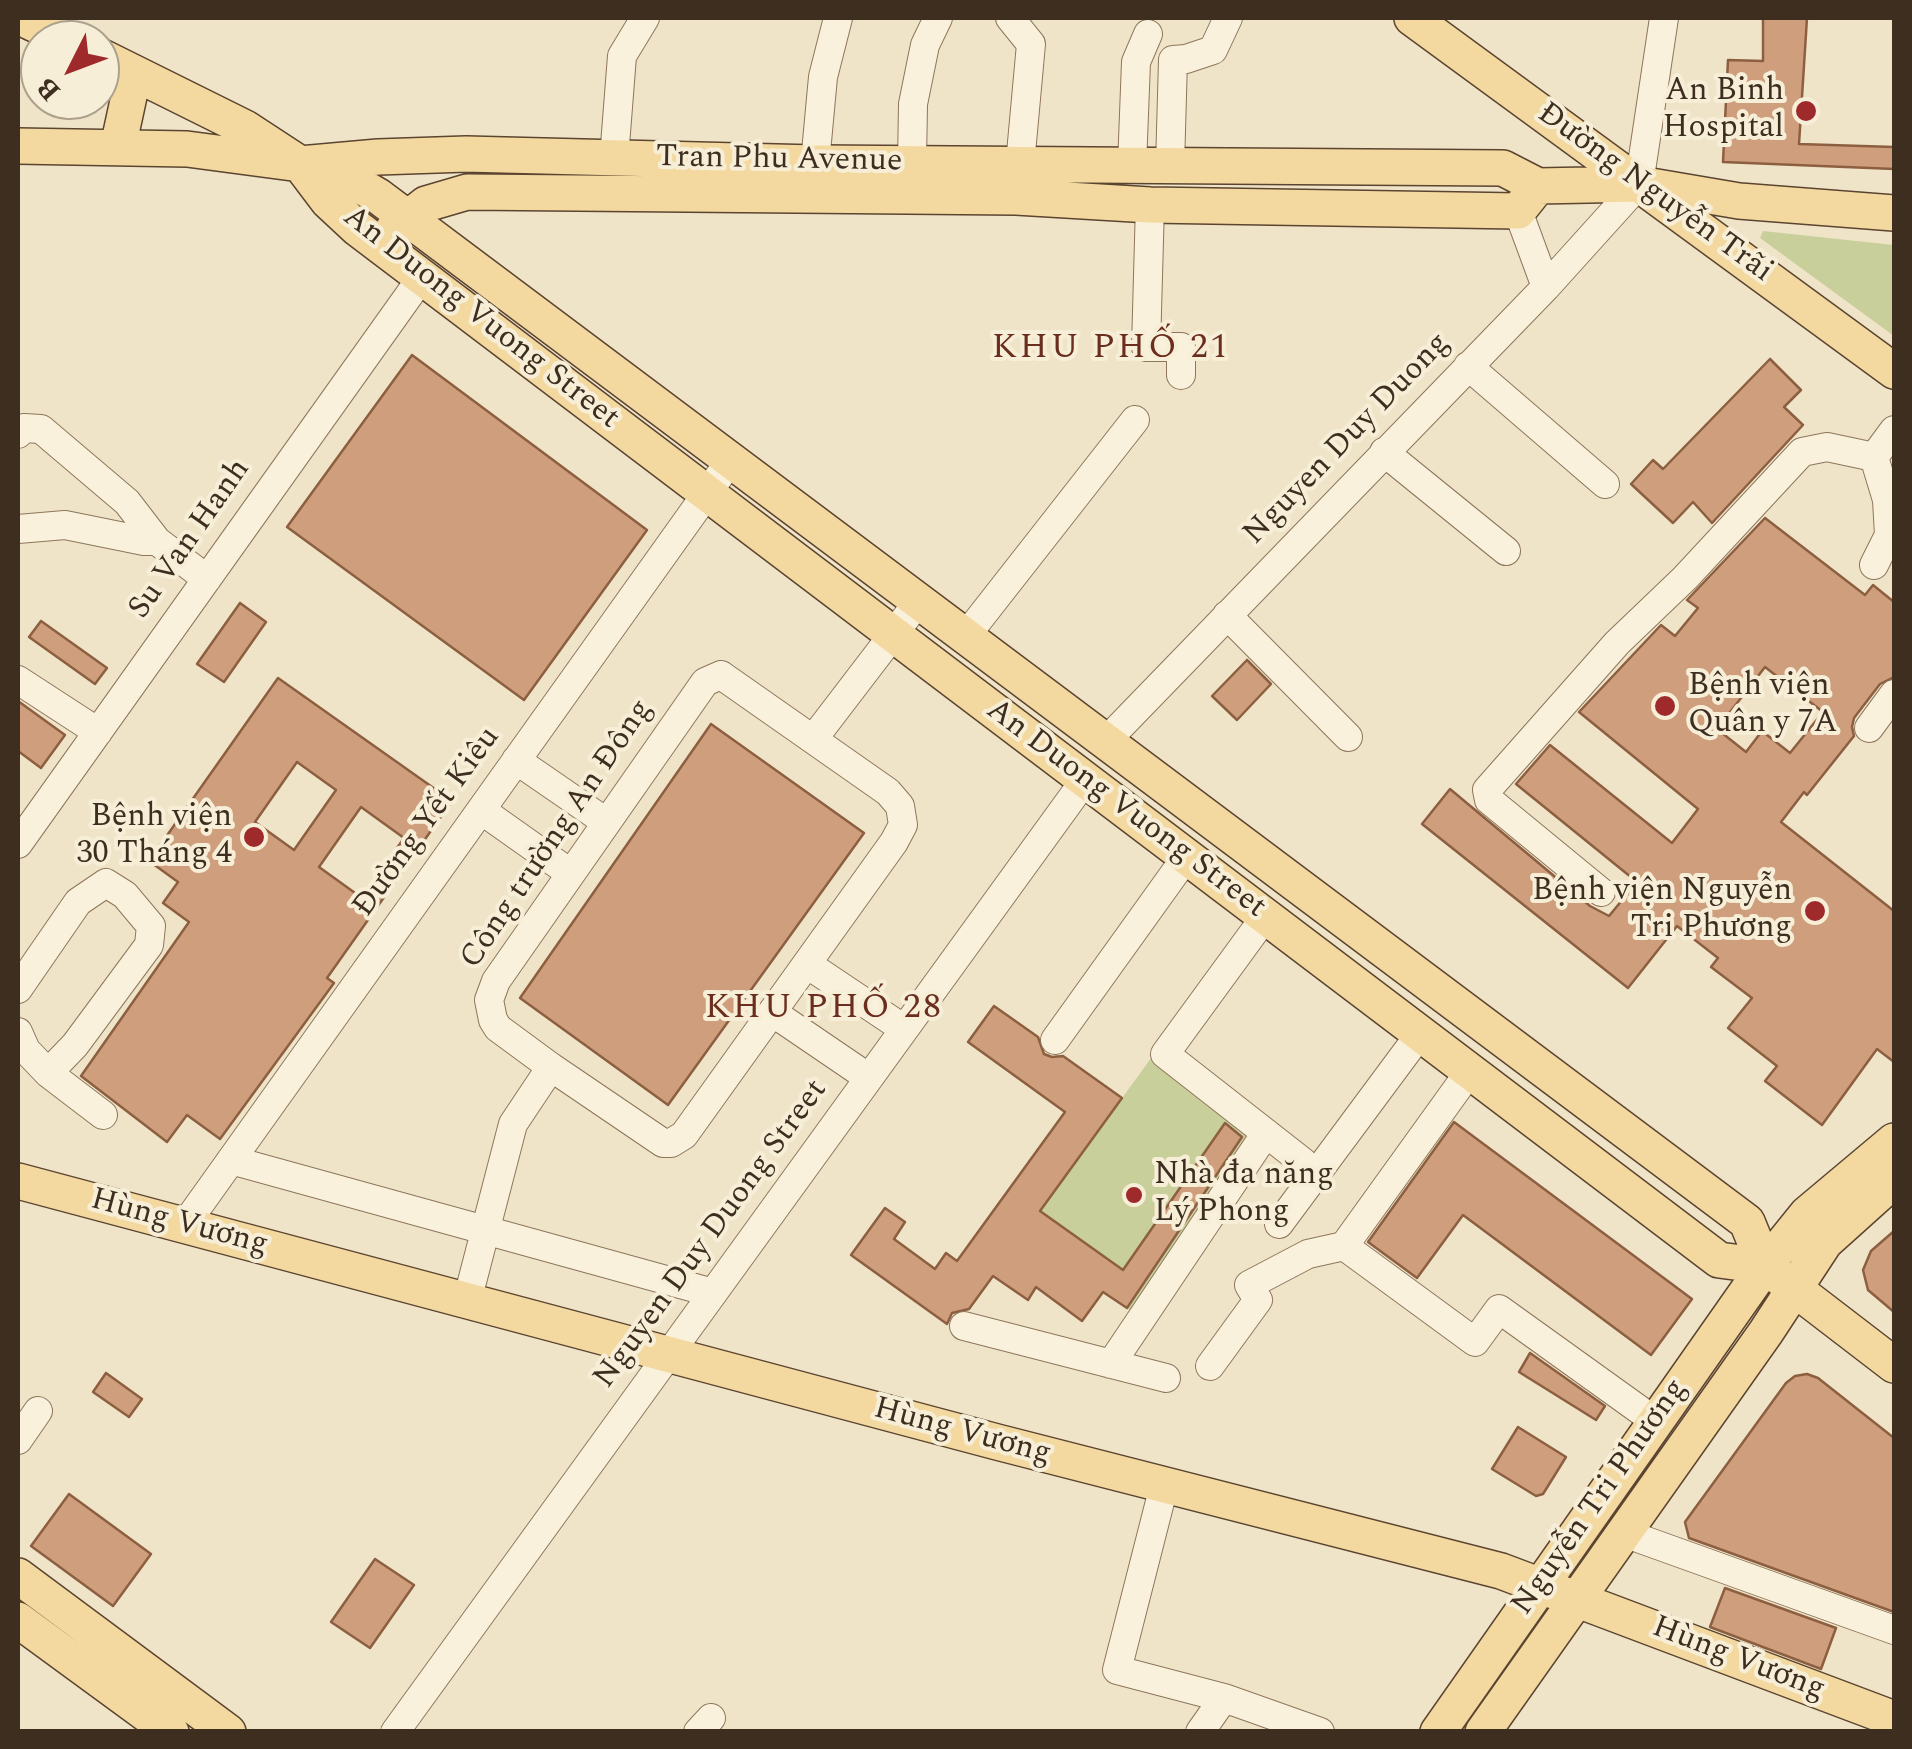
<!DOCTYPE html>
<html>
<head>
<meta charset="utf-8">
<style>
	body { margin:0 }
	#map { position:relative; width:1912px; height:1749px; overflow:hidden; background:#f0e4c8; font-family:Spectral,serif }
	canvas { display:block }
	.frame { position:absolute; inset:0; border:20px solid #3d2e20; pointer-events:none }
	.north { position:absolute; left:20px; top:20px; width:100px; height:100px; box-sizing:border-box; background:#f7eed8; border:2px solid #ada18e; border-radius:50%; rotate:228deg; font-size:28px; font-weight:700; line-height:40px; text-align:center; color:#3d2e20 }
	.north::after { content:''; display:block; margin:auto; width:35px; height:45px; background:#9e2a2b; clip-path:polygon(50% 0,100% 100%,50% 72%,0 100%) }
</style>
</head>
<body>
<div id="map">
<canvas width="1912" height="1749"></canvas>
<div class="frame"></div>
<div class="north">B</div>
</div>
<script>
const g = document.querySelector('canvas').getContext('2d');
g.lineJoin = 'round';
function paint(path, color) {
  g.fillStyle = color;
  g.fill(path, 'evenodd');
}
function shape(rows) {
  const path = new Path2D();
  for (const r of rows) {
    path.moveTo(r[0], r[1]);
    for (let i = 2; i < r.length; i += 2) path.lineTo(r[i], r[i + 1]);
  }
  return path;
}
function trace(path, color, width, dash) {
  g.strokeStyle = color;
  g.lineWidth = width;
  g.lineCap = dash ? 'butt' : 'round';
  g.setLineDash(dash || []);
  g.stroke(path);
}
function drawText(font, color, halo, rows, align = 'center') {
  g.font = font + ' Spectral,serif';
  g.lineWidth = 8;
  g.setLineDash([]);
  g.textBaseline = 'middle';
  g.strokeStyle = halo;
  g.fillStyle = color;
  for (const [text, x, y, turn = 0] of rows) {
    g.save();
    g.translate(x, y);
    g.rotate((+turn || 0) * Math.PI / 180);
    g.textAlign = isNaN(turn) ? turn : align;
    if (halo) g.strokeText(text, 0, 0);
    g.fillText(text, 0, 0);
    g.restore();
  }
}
const green = shape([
	[1763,231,1894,245,1894,336,1760,238],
	[1154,1054,1257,1135,1135,1313,1103,1293,1082,1321,1037,1287,1028,1300,993,1276]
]);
const building = shape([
	[1763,18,1807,18,1799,144,1894,147,1894,169,1723,162,1728,60,1763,61,1763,18],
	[412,355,647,530,524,700,287,527,412,355],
	[1770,359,1801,390,1784,407,1803,425,1712,523,1693,502,1673,523,1631,484,1653,460,1663,469,1770,359],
	[1765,518,1865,595,1873,585,1894,602,1894,677,1880,684,1854,718,1852,727,1854,736,1807,795,1804,792,1781,822,1894,911,1894,1062,1877,1049,1822,1125,1765,1081,1777,1066,1728,1028,1752,998,1711,967,1718,958,1677,926,1628,988,1422,824,1450,789,1590,906,1609,916,1637,882,1516,784,1550,745,1672,843,1698,809,1579,712,1661,625,1675,636,1698,608,1687,600,1765,518],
	[1765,667,1823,712,1790,753,1762,731,1746,752,1717,729,1765,667],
	[240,603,266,622,224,682,197,664,240,603],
	[41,621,107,668,95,684,29,637,41,621],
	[1247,660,1271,684,1237,720,1212,696,1247,660],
	[278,678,452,801,327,978,334,983,220,1139,187,1115,167,1142,81,1076,189,922,163,903,178,882,149,861,278,678],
	[297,762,336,790,294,850,255,822,297,762],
	[361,807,404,838,362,898,319,867,361,807],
	[18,701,65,735,41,768,18,751,18,701],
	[711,724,864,833,668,1105,520,998,711,724],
	[994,1006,1038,1037,1044,1054,1052,1057,1063,1056,1122,1098,1040,1211,1123,1270,1225,1123,1242,1137,1127,1308,1103,1292,1082,1321,1036,1287,1028,1300,993,1276,969,1309,952,1313,947,1324,851,1255,885,1208,905,1222,894,1239,935,1269,946,1253,957,1261,1065,1112,968,1042,994,1006],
	[1454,1122,1692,1299,1651,1355,1463,1215,1417,1278,1368,1242,1454,1122],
	[1894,1231,1894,1312,1868,1290,1863,1270,1871,1251,1894,1231],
	[1530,1353,1605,1406,1596,1420,1519,1372,1530,1353],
	[106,1373,142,1399,129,1417,93,1392,106,1373],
	[1807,1374,1818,1378,1894,1438,1894,1612,1689,1538,1685,1522,1786,1383,1795,1376,1807,1374],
	[1518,1427,1566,1457,1543,1494,1536,1496,1492,1469,1518,1427],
	[69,1494,151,1554,113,1606,31,1546,69,1494],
	[375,1559,414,1585,370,1648,331,1622,375,1559],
	[1725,1588,1836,1628,1821,1669,1710,1627,1725,1588]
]);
const minor = shape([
	[1010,18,1031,44,1020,164],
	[614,158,622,56,645,18],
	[815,163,823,77,838,18],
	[912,163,913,104,925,45,938,18],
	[1132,166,1136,62,1148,34],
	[1170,166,1173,60,1186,59,1213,50,1228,18],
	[1150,205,1146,347,1181,347,1181,375],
	[1518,211,1546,287],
	[1468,366,1605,484],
	[18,434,24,428,41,429,127,502,157,541,207,579],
	[1384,452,1506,551],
	[18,529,65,525,144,541,157,541],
	[1874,565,1889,535,1887,500,1874,457],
	[1227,615,1348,737],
	[965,637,1135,420],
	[721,675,888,792,900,806,903,825,894,842,684,1135,671,1143,663,1143,551,1067,498,1028,493,1020,489,1000,496,981,705,682,721,675],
	[18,680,98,732],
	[1869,728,1894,694],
	[814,738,918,602],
	[1105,742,1546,287,1639,184,1664,18],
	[516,760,606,822],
	[481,810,570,873],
	[18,844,422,277],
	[1601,892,1489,800,1487,790,1617,643,1685,578,1802,452,1827,447,1874,457,1894,430],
	[1265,917,1165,1054,1303,1162],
	[807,964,904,1029],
	[18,989,78,902,106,883,125,895,151,926,149,945,75,1045,48,1073],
	[772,1012,869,1078],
	[18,1032,26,1050,48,1073,103,1115],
	[1055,1040,1187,856],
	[231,1160,713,1293],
	[1279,1224,1420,1034],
	[184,1226,730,461],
	[1344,1246,1475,1342,1499,1309,1655,1421],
	[467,1301,513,1124,551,1067],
	[964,1326,1166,1378],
	[1111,1364,1266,1133],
	[1210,1366,1258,1300,1249,1285,1308,1254,1344,1246,1470,1071],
	[18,1440,38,1411],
	[1164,1486,1117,1670,1224,1698,1320,1732],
	[1624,1533,1894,1630],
	[395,1732,1085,780],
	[698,1732,711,1718],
	[1200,1732,1224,1698]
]);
const major = shape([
	[22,18,68,40],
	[1412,18,1894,371],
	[100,56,245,128,300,164,328,201,357,228,1719,1260,1765,1266],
	[18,146,187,149,300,164,378,157,466,154,815,163,1503,168,1538,186,1639,184,1739,201,1894,213],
	[118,147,134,73],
	[300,164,342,175,378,196,1747,1222,1765,1266,1894,1365],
	[393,230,426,204,467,192,1016,197,1150,205,1518,211,1538,186],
	[18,1181,997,1442,1501,1571,1894,1719],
	[18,1576,228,1732],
	[18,1620,171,1732],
	[1438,1732,1765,1266,1807,1214,1894,1141],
	[1483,1732,1766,1332,1825,1242,1894,1180]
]);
const markers = [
	[1806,111,12,"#9e2a2b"],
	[1665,706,12,"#9e2a2b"],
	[254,837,12,"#9e2a2b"],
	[1815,911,12,"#9e2a2b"],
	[1134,1195,10,"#9e2a2b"]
];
const poiNames = [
	["An Binh",1784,93],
	["Hospital",1784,130],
	["Bệnh viện",1688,688,"left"],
	["Quân y 7A",1688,725,"left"],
	["Bệnh viện",232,819],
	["30 Tháng 4",232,856],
	["Bệnh viện Nguyễn",1792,893],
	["Tri Phương",1792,930],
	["Nhà đa năng",1154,1177,"left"],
	["Lý Phong",1154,1214,"left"]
];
const streetNames = [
	["Tran Phu Avenue",779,161,1],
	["Đường Nguyễn Trãi",1654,194,36],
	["An Duong Vuong Street",480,319,38],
	["Nguyen Duy Duong",1348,440,-46],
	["Su Van Hanh",191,540,-55],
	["An Duong Vuong Street",1125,810,37],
	["Đường Yết Kiêu",428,823,-54],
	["Công trường An Đông",558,835,-56],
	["Hùng Vương",179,1224,15],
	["Nguyen Duy Duong Street",712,1235,-54],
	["Hùng Vương",962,1433,15],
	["Nguyễn Tri Phương",1601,1498,-55],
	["Hùng Vương",1738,1660,21]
];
const neighbourhoodNames = [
	["KHU PHỐ 21",1111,350],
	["KHU PHỐ 28",824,1010]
];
paint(green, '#c9cf9b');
paint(building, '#cf9f7d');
trace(building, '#8d5f41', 2.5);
trace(minor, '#8d765c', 30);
trace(major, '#5b4430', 38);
trace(minor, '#faf1dc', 28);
trace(major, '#f3d9a0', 35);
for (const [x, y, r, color] of markers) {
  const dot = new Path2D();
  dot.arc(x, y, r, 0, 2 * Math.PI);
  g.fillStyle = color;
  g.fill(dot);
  trace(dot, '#f7eed8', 4);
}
drawText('32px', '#3d2e20', '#f7eed8', poiNames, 'right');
drawText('32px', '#3d2e20', '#f7eed8', streetNames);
g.letterSpacing = '2.5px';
drawText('35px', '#6b2e1e', '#f7eed8', neighbourhoodNames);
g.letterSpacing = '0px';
</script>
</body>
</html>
